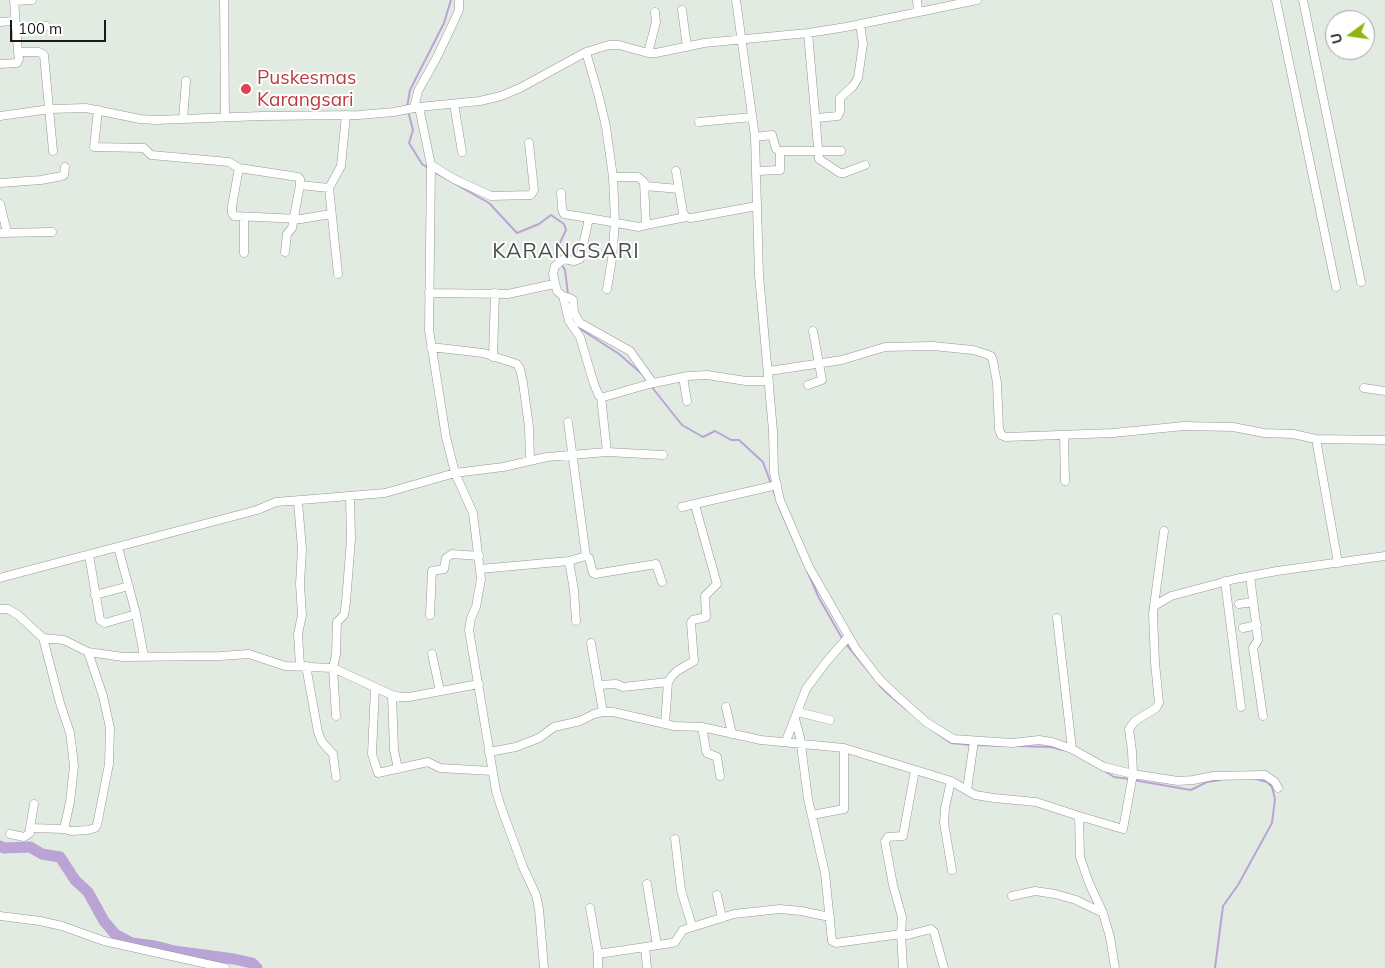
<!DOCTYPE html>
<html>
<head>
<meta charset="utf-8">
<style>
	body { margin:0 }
	#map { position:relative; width:1385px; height:968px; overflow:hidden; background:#e2ebe1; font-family:Mulish,sans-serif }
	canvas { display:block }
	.north { position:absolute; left:1325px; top:10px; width:50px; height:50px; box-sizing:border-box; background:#fff; border:1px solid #a3a3a3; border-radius:50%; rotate:256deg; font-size:14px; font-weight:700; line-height:20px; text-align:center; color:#1a1a1a }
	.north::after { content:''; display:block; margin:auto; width:18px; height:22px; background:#91b510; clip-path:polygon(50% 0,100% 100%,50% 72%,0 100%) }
	.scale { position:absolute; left:10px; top:20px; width:96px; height:22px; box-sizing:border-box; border:2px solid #1a1a1a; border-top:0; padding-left:6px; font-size:15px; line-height:18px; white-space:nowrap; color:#1a1a1a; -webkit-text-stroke:4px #fff; paint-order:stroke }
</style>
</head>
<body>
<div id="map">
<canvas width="1385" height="968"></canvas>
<div class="north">U</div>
<div class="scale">100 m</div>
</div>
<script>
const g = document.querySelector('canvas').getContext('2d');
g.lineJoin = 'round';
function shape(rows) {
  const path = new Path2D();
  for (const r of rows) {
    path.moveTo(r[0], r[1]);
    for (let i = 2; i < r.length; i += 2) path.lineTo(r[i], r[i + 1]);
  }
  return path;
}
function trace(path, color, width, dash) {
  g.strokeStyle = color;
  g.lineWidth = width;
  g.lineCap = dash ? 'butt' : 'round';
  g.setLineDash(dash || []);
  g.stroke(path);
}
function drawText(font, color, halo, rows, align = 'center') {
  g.font = font + ' Mulish,sans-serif';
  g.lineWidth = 4;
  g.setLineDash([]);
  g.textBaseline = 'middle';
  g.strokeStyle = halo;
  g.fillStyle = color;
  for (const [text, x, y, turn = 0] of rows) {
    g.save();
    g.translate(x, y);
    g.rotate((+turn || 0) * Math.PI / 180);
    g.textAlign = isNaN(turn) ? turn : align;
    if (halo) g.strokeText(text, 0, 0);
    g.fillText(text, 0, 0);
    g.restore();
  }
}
const stream = shape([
	[407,107,410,90,444,23,451,0],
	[408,111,413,130,409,143,422,164,428,168],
	[434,172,489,203,517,233,539,224,551,215,564,224,566,230,554,255,559,261],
	[562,265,565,270,568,294],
	[578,326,582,330,619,354,642,374,648,382],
	[651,386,682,425,703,437,715,431,731,440,739,440,763,462,771,484],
	[773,489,776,498],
	[779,507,819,598,843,640],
	[846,644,875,679],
	[879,685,887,693,907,710],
	[932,730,951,743,971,745],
	[976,745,1006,746],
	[1016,746,1051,747,1063,750],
	[1103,770,1114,777,1129,779],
	[1133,780,1191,790,1207,782,1220,780],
	[1215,968,1223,906,1238,885,1272,823,1275,799,1272,787,1267,782,1252,778]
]);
const river = shape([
	[0,846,4,848,30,847,42,854,60,857,75,880,88,892,104,921,115,934,132,943,155,946,174,951,234,959,252,963,257,968]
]);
const minor = shape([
	[14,0,18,52,39,52,44,55,53,151],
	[224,0,225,117],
	[736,0,755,137,759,275,773,431,774,473,780,500,809,567,856,649,880,680,897,696,926,722,953,739,1012,743,1039,740,1052,742,1072,749,1104,767,1133,774,1178,781,1193,780,1213,776,1265,775,1275,782,1278,788],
	[917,0,918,12],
	[1276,0,1336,287],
	[1303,0,1361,282],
	[14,1,32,0],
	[682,10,687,47],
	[0,22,15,21],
	[16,28,46,26],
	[808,33,819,159,840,173,844,173,865,165],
	[586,52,599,97,606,127,613,177,615,222,612,259,607,289],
	[648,53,656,22,655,12],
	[0,64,17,63,19,59,18,52],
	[454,104,462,152],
	[419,107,431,165,429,330,446,437,455,473,473,513,481,579,476,607,471,618,469,630,496,791,501,807,523,867,536,895,539,909,544,968],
	[414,108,418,91,437,57,455,19,459,10,459,0],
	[98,110,94,147,144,148,151,155,229,162,239,168,298,177,300,179,300,185,329,188],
	[0,116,50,109,86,108,140,119,156,120,262,116,359,115,394,112,419,107,480,101,501,96,520,88,586,52,609,45,619,45,648,53,656,53,704,43,808,33,846,27,977,0],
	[817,118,838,116,840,111,840,98,853,86,858,78,863,44,860,24],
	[183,119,186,81],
	[699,122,752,117],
	[755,137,772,135,776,149,780,151,841,151],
	[431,165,454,179,491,196,531,195,534,190,529,143],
	[239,168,232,206,232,213,234,216,301,219,331,214],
	[676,171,683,213,686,217,691,218,757,206],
	[757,171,780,170,780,151],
	[0,183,41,180,62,176,64,175,65,167],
	[645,186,679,189],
	[561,193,562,209,564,214,589,218,580,259,574,261,564,259,555,266,553,274,557,291,563,296,569,321,580,337,594,384,599,396,604,397,649,384,688,376,707,375,746,381,769,381],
	[0,204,7,232],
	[244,218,244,253],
	[589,218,639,227,646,225,644,182,638,177,613,177],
	[646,225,686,217],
	[0,233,52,232],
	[285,252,287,234,292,228,300,185],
	[338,274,329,188,341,166,346,115],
	[429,293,508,294,554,284],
	[563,296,570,298,573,300,574,313,580,323,630,351,653,383],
	[431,347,483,353,517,364,520,369,523,383,529,427,530,461],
	[493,357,495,293],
	[769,371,842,360,885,347,933,346,973,350,986,354,991,356,993,361,997,383,999,429,1001,435,1006,437,1113,433,1184,426,1233,427,1264,433,1293,434,1316,439,1385,440],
	[683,377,687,401],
	[808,385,822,380,813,331],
	[1364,388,1385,391],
	[601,397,607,452],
	[1064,435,1065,481],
	[1316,439,1338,563],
	[298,502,302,549,300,584,302,615,298,634,300,666],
	[682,507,777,485],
	[118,547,136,614,144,656],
	[89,555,100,620,105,623,136,614],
	[586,556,589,558,593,573,595,574,656,564,662,582],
	[569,561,574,590,576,621],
	[480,569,569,561,586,556,568,422],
	[1250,576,1258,640,1253,648,1263,716],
	[0,578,257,510,276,502,385,493,455,473,503,467,547,457,607,452,663,455],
	[1225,581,1241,707],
	[95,595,129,586],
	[1239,604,1253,602],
	[1154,606,1164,531],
	[0,609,8,609,18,615,43,638,64,640,88,652,123,657,220,656,249,654,285,666,333,668,392,695,400,697,409,697,479,684],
	[430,615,432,571,444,569,446,558,452,554,479,556],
	[1057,618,1072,749],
	[1243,628,1257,625],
	[591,643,603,712],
	[432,654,440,691],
	[306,666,318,732,322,742,333,754,336,777],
	[598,685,616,684,623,687,668,682],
	[375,687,372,754,378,773,428,762,440,768,492,771],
	[392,695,394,750,398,769],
	[726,707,732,734],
	[798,712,830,720],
	[336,716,333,668,336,654,337,622,344,615,346,602,351,539,350,497],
	[795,719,800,737,808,799,825,873,832,941,836,943,901,934,908,935,931,929,934,932,944,968],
	[665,724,668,682,672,676,677,671,694,661,691,623,693,620,706,617,705,596,717,584,695,505],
	[702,727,706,750,707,753,717,757,720,776],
	[786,741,806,689,827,661,848,637],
	[489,752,516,747,539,738,554,727,580,721,594,714,603,712,613,712,674,726,702,727,761,740,844,748,951,781,975,795,994,798,1036,802,1079,816,1123,829,1133,774,1132,751,1129,729,1135,721,1156,708,1159,703,1155,663,1153,613,1154,606,1171,596,1235,579,1277,571,1385,556],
	[951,781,945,808,944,823,952,870],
	[967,790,974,741],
	[812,815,844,809,844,748],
	[1079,816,1080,857,1089,883,1103,913,1110,937,1115,968],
	[30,828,34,804],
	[64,829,71,831,88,830,95,828,97,825,109,764,110,728,103,696,88,652],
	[10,834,24,837,30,833,30,828,64,829,70,802,74,766,72,748,70,733,60,703,43,638],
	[675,839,681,890,692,926],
	[647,884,657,945],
	[717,895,722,918],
	[1012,896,1035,891,1055,894,1076,900,1103,913],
	[590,908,598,954],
	[0,916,40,921,62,926,104,941,225,968],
	[645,947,647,968],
	[598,968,598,954,672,943,675,942,683,930,734,914,780,909,801,911,830,917],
	[903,968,901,934,902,917,893,885,885,842,888,837,903,836,915,770]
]);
const markers = [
	[246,89,6,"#e0444e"]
];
const healthNames = [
	["Puskesmas",257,78],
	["Karangsari",257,100]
];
const quarterNames = [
	["KARANGSARI",566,252]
];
trace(stream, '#baa4d6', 2);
trace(river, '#baa4d6', 11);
trace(minor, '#979797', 9);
trace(minor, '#fff', 8);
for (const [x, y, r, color] of markers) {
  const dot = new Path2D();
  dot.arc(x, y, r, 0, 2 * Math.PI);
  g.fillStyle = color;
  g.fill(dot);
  trace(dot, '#fff', 2);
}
drawText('19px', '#be3a42', '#fff', healthNames, 'left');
g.letterSpacing = '1px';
drawText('21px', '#4d4d4d', '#fff', quarterNames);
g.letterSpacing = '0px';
</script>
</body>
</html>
